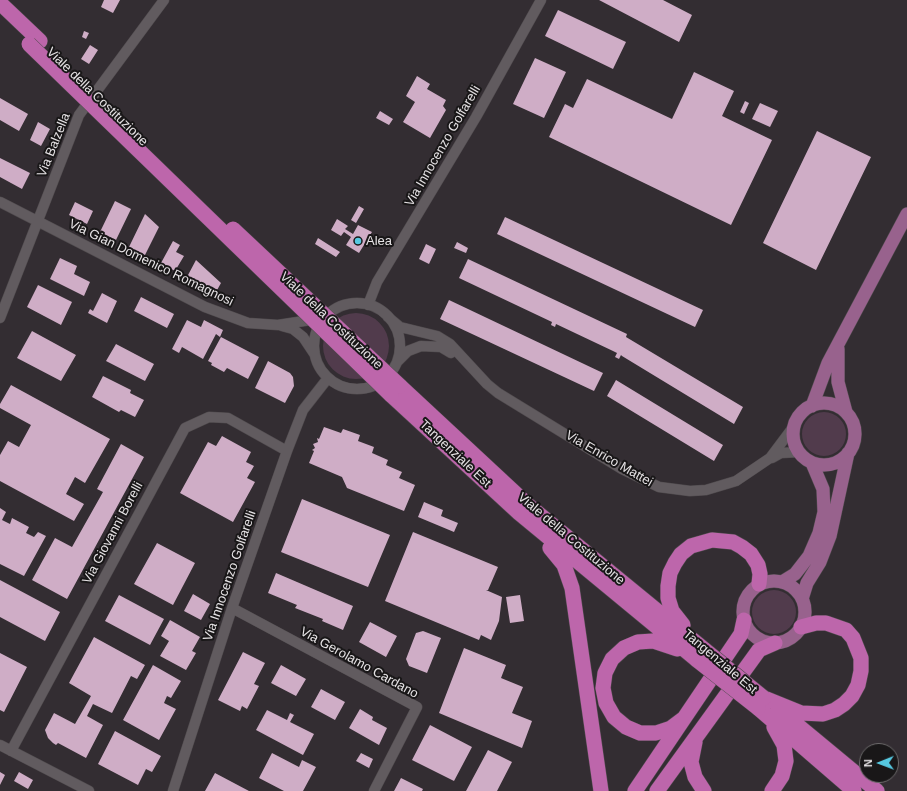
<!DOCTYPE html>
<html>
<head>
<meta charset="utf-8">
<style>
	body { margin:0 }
	#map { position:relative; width:907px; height:791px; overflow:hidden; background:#332d32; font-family:Helvetica,sans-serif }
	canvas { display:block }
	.north { position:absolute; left:859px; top:743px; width:40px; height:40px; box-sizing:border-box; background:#191718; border:1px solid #6b696a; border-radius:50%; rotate:269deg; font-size:11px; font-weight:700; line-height:16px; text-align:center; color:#e6e3e5 }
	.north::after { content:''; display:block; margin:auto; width:14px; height:18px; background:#56c9e1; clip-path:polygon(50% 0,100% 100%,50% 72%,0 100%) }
</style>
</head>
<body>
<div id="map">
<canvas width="907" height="791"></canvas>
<div class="north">N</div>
</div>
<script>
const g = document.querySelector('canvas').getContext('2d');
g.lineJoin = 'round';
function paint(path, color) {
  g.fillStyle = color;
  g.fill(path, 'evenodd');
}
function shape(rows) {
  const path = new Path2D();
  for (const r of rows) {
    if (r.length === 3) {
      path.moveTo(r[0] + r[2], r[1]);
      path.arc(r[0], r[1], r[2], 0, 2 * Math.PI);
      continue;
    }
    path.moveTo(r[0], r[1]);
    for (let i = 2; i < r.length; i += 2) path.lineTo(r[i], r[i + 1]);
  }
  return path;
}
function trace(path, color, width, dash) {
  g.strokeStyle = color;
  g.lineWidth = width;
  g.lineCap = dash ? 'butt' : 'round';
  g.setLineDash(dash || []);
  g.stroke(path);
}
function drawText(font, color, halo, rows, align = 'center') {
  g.font = font + ' Helvetica,sans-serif';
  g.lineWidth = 4;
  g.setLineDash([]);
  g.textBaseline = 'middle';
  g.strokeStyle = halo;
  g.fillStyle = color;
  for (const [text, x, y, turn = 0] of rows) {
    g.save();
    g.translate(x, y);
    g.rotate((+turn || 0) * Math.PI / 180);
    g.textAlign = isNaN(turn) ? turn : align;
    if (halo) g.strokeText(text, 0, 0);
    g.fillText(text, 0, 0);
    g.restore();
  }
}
const green = shape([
	[356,346,33],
	[824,434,22],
	[774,612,22]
]);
const building = shape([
	[104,0,120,0,113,13,101,7],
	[599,0,663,0,692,15,679,42],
	[558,10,626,42,613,69,545,36],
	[84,31,89,33,86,39,82,37],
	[90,45,98,50,89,64,81,59],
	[535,58,566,72,544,118,513,104],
	[694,72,734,91,722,116,772,140,731,225,549,137,565,104,573,108,587,79,672,119],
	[417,76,430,84,427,89,446,100,443,106,446,110,430,138,403,122,415,102,406,96],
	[0,98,28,114,19,131,0,120],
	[745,101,749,103,744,114,740,112],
	[760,103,778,111,770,127,752,119],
	[380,111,393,119,389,125,376,118],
	[38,122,50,129,41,146,30,140],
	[817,131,871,157,816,270,763,243],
	[0,158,30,173,22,189,0,177],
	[115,201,131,209,116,240,100,232],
	[75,202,93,211,87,224,69,215],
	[359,206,364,209,356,223,351,220],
	[145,214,159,227,145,255,129,247],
	[505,217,703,310,695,327,497,234],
	[337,219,348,226,345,229,353,234,358,225,372,232,359,253,346,245,351,237,344,232,341,236,331,230],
	[318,238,340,252,336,257,315,244],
	[173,241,180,245,176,252,184,256,175,271,161,263],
	[457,242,468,248,466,253,454,248],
	[426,244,436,249,429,264,419,259],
	[60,258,77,266,74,274,90,282,84,296,50,279],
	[468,259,627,334,626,337,743,407,734,424,622,356,621,355,619,359,615,357,617,353,613,351,556,324,555,327,551,325,552,322,459,278],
	[196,260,221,283,216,292,187,277],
	[38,285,72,302,61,325,27,307],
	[102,293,117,301,107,323,88,313,90,309,93,311],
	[141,297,174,314,167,328,134,311],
	[449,300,603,373,594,391,440,319],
	[187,320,201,327,204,320,223,330,220,337,216,334,203,359,182,347,179,353,172,349],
	[32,331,76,355,61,381,17,358],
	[221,337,259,357,248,379,227,368,224,372,211,365,212,363,208,361],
	[116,344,154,364,145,381,106,361],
	[268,361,290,373,293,377,294,386,285,403,255,388],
	[103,376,131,390,130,393,144,400,135,417,121,410,119,412,92,397],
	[616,380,723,445,714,461,607,396],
	[11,385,110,439,85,483,75,477,66,494,84,504,74,521,0,481,0,455,8,441,19,447,31,425,0,408,0,404],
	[324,427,341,433,343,429,360,435,358,441,374,447,372,453,388,460,386,465,402,472,399,478,415,485,404,511,347,488,342,477,309,463,314,451,312,450,315,448,313,444,318,442,317,438,319,439],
	[222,436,251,452,246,462,254,466,247,478,255,482,233,522,180,493,208,442,216,446],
	[121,444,144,457,67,599,32,580,55,538,72,547,103,492,97,489],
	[302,499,390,535,368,587,281,552],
	[424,502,443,510,441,516,458,523,454,532,418,517],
	[0,508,6,512,2,520,10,524,12,518,29,527,26,533,34,537,38,532,46,536,24,576,0,564],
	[413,532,498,567,488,590,486,590,502,597,499,621,491,640,481,635,479,640,385,601],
	[157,543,195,563,173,605,134,584],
	[276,573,353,606,343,630,322,621,323,619,295,608,297,605,268,593],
	[0,580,60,612,45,641,0,617],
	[193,594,210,604,201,620,184,611],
	[119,595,164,619,150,645,105,621],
	[520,595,524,621,510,623,506,597],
	[170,620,200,637,192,651,196,653,186,670,160,656,169,641,161,636],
	[370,622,397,636,386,657,359,642],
	[423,631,441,638,427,673,409,666,406,659,416,633],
	[94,637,145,665,137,679,131,676,112,713,93,704,87,716,103,725,86,758,58,743,56,745,53,743,48,738,45,730,54,713,75,724,91,696,69,683],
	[464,648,506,665,501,678,523,687,512,713,532,721,522,748,439,713],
	[243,652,265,663,254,684,259,686,247,709,242,706,240,711,218,700],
	[0,653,27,667,4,712,0,710],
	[153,665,181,681,171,698,167,696,164,703,176,709,159,740,123,720],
	[281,665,306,679,296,696,271,683],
	[321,689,345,702,335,720,311,707],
	[360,709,373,717,372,720,387,728,379,745,349,728],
	[267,710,287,720,290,713,294,715,290,722,314,734,303,755,256,730],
	[430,725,472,747,454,781,412,760],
	[115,731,161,756,152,772,146,769,138,785,98,764],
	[488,750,512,762,497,791,466,791],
	[272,753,299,767,302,760,316,767,303,791,284,791,259,778],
	[361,753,373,759,369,768,356,761],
	[0,772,5,775,0,785],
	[19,772,33,780,28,789,14,781],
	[215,773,249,791,205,791],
	[401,778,423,789,422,791,394,791]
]);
const minor = shape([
	[0,202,205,307,248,323,278,325,317,319],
	[357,346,43],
	[368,305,377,282,476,117,541,0],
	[388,317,400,327,437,336,450,344,487,384,498,393,622,469,659,487,690,491,706,490,736,481,770,458,794,426],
	[0,318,79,115,164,0],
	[282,326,293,329,303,337,315,355],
	[397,362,408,351,421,346,441,347,451,353],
	[772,458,781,453,799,452],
	[232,608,417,707,374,791],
	[0,745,89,791],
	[11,751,185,428,209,417,228,418,287,451],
	[173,791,232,608,287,451,303,410,328,378]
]);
const major = shape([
	[838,349,838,382,846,412],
	[824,434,31],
	[812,406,828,363,907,214],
	[774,612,31],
	[782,582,795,574,809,556,819,533,824,512,823,489,812,463],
	[802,599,807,583,820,562,830,536,848,453]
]);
const highway = shape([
	[0,3,40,41],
	[400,386,528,505,705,650],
	[391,395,519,513,697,660],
	[550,548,564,565,572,588,601,791],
	[683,625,672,611,668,598,668,586,670,573,675,563,681,554,691,546,712,540,733,542,742,547,751,554,758,565,760,574,759,584],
	[677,649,653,641,638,642,624,648,612,659,605,673,603,688,606,703,614,717,626,727,640,733,656,733,671,728,683,719],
	[764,698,801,713,823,714,835,710,844,704,852,696,858,685,861,671,861,658,853,638,846,630,826,623,816,623,801,627],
	[758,708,854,791],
	[778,709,877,791],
	[695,742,691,762,695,777,704,791],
	[635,791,741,634,744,620],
	[657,791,759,650,775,643],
	[772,791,782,776,786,761,784,745,774,727]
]);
const highwayBridge = shape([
	[29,44,391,395],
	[233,229,400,386],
	[705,650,764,698],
	[697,660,758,708]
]);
const markers = [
	[358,241,4,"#56c9e1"]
];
const streetNames = [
	["Viale della Costituzione",97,97,44],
	["Via Balzella",54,145,-68],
	["Via Innocenzo Golfarelli",443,146,-60],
	["Via Gian Domenico Romagnosi",151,263,26],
	["Viale della Costituzione",331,321,43],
	["Tangenziale Est",455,454,43],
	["Via Enrico Mattei",609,459,30],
	["Via Giovanni Borelli",113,533,-62],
	["Viale della Costituzione",571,539,40],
	["Via Innocenzo Golfarelli",230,576,-71],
	["Tangenziale Est",720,662,40],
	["Via Gerolamo Cardano",359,663,29]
];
const poiNames = [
	["Alea",366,241]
];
paint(green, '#513b4c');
paint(building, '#cfadc6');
trace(minor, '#504b4e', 11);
trace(major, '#504b4e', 14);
trace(highway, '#504b4e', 16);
trace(minor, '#615b5f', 10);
trace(major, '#98628d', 13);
trace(highway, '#bd66ab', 15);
trace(highwayBridge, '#504b4e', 16, []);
trace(highwayBridge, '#bd66ab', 15);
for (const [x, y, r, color] of markers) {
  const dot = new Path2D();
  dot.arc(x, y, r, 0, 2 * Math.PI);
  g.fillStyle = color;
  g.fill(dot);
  trace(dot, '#191718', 1.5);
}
drawText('13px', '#e6e3e5', '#191718', streetNames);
drawText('13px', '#e6e3e5', '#191718', poiNames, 'left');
</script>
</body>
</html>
